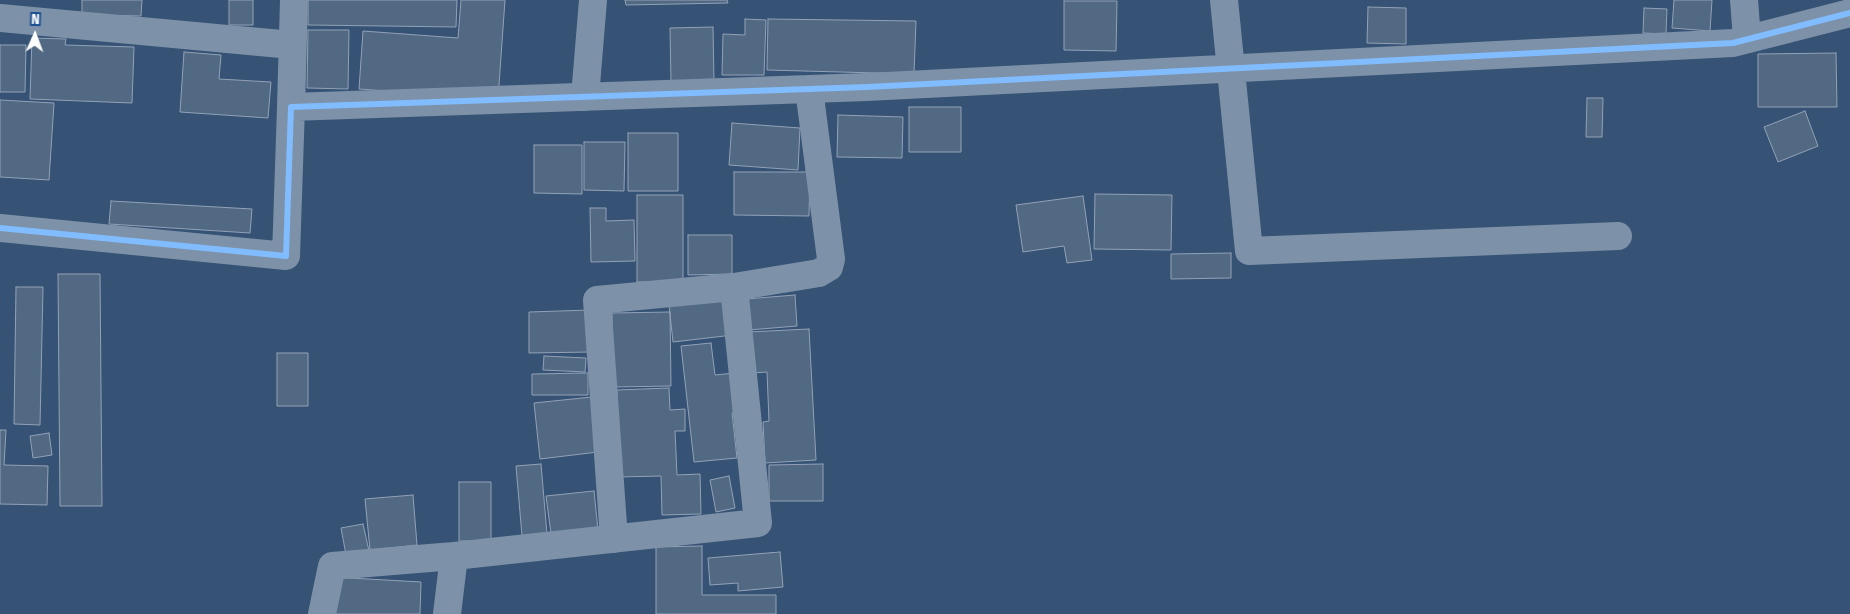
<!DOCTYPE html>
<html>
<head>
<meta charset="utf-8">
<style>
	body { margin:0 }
	#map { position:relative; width:1850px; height:614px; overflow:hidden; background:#365274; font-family:"Fira Sans Condensed",sans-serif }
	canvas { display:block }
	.north { position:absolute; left:10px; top:10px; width:50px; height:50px; -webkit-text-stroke:4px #1b4f8f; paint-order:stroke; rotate:2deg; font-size:14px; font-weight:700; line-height:20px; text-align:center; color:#fff }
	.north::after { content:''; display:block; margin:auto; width:18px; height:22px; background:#fff; clip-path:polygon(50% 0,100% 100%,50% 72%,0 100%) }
</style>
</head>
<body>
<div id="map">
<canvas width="1850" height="614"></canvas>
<div class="north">N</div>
</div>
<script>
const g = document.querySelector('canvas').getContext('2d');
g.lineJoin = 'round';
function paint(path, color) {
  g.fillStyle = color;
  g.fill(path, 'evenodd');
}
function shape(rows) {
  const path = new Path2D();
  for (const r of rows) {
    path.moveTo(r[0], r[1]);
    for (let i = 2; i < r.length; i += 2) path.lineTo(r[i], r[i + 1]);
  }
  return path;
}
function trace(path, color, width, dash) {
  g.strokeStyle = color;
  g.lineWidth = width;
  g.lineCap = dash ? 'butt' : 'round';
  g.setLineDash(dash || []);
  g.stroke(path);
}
const building = shape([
	[82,0,142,0,141,16,82,15,82,0],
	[229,0,253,0,253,25,229,25,229,0],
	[308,0,457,0,456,27,308,25,308,0],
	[461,0,505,0,498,99,359,89,363,31,458,38,461,0],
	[625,0,727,0,728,3,626,5,625,0],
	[1674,0,1712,0,1710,31,1672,28,1674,0],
	[1064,1,1117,1,1116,51,1064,50,1064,1],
	[1368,7,1406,8,1406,44,1367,43,1368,7],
	[1644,8,1667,9,1666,34,1643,33,1644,8],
	[745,19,766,20,764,75,722,75,723,34,745,35,745,19],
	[768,19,916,21,914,74,767,70,768,19],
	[713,27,714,81,671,82,670,28,713,27],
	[308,30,349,30,348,89,307,88,308,30],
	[32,38,66,39,65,45,134,47,132,103,30,99,32,38],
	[0,45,26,45,25,92,0,92,0,45],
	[184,52,221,55,219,79,271,82,268,118,180,112,184,52],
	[1836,53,1837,107,1758,107,1758,54,1836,53],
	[1587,98,1603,98,1602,137,1586,137,1587,98],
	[0,100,54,103,49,180,0,177,0,100],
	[909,107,961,107,961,152,909,152,909,107],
	[1805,111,1818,146,1778,162,1764,127,1805,111],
	[838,115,903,117,902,158,837,157,838,115],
	[732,123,800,128,798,170,729,165,732,123],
	[628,133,678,133,678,191,628,191,628,133],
	[584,142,625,142,624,191,584,190,584,142],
	[534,145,582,145,582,194,534,193,534,145],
	[734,172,810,172,809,216,734,215,734,172],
	[1095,194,1172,195,1171,250,1094,249,1095,194],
	[637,195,683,195,683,282,637,282,637,195],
	[1083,196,1092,260,1067,263,1064,246,1023,252,1016,205,1083,196],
	[111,201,252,209,250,233,109,224,111,201],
	[590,208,606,208,606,221,634,220,635,261,591,262,590,208],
	[688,235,732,235,732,274,688,275,688,235],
	[1231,253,1231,278,1171,279,1171,254,1231,253],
	[58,274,100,274,102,506,60,506,58,274],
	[16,287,43,287,40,425,14,424,16,287],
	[795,295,797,326,749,330,746,299,795,295],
	[728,298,733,335,673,342,669,305,728,298],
	[590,310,591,352,529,353,529,312,590,310],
	[670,312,671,386,613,387,612,313,670,312],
	[809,329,816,460,765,463,763,422,769,421,767,372,751,373,748,332,809,329],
	[711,343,715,375,735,373,739,412,732,413,737,458,694,462,681,346,711,343],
	[277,353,308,353,308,406,277,406,277,353],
	[544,356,586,358,585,372,543,370,544,356],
	[588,373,588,395,532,395,532,374,588,373],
	[669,388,670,410,685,409,685,431,675,431,677,475,700,474,701,514,662,515,661,476,619,477,617,390,669,388],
	[592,397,598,452,540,459,534,403,592,397],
	[0,430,6,430,4,465,48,466,47,505,0,504,0,430],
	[49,433,52,455,33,458,30,436,49,433],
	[541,464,547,534,522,536,516,466,541,464],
	[823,464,823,501,769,501,769,465,823,464],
	[729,476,735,508,716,512,710,480,729,476],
	[459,482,491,482,491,541,459,541,459,482],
	[594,491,598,530,551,534,546,496,594,491],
	[413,495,417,545,370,550,365,499,413,495],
	[363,524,369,551,346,555,341,528,363,524],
	[702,546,702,595,776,595,776,614,656,614,656,547,702,546],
	[780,552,783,587,738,591,738,583,710,585,708,558,780,552],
	[332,577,421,582,420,614,330,614,332,577]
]);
const minor = shape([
	[1224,0,1249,251,1618,236],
	[1744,0,1747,39],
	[0,18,292,45],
	[585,97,593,0],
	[291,107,294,0],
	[0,228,286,256,291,107,867,87,1733,43,1850,13],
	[734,287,819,273,829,267,831,259,809,89],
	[322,614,332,566,454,556],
	[447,614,454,556,758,523,734,287,597,300,614,539]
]);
const cycleway = shape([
	[0,228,286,256,291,107,867,87,1733,43,1850,13]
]);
paint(building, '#526984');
trace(building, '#92a2b6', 1);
trace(minor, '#7d92a8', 28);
trace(cycleway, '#80bcff', 6);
</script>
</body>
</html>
